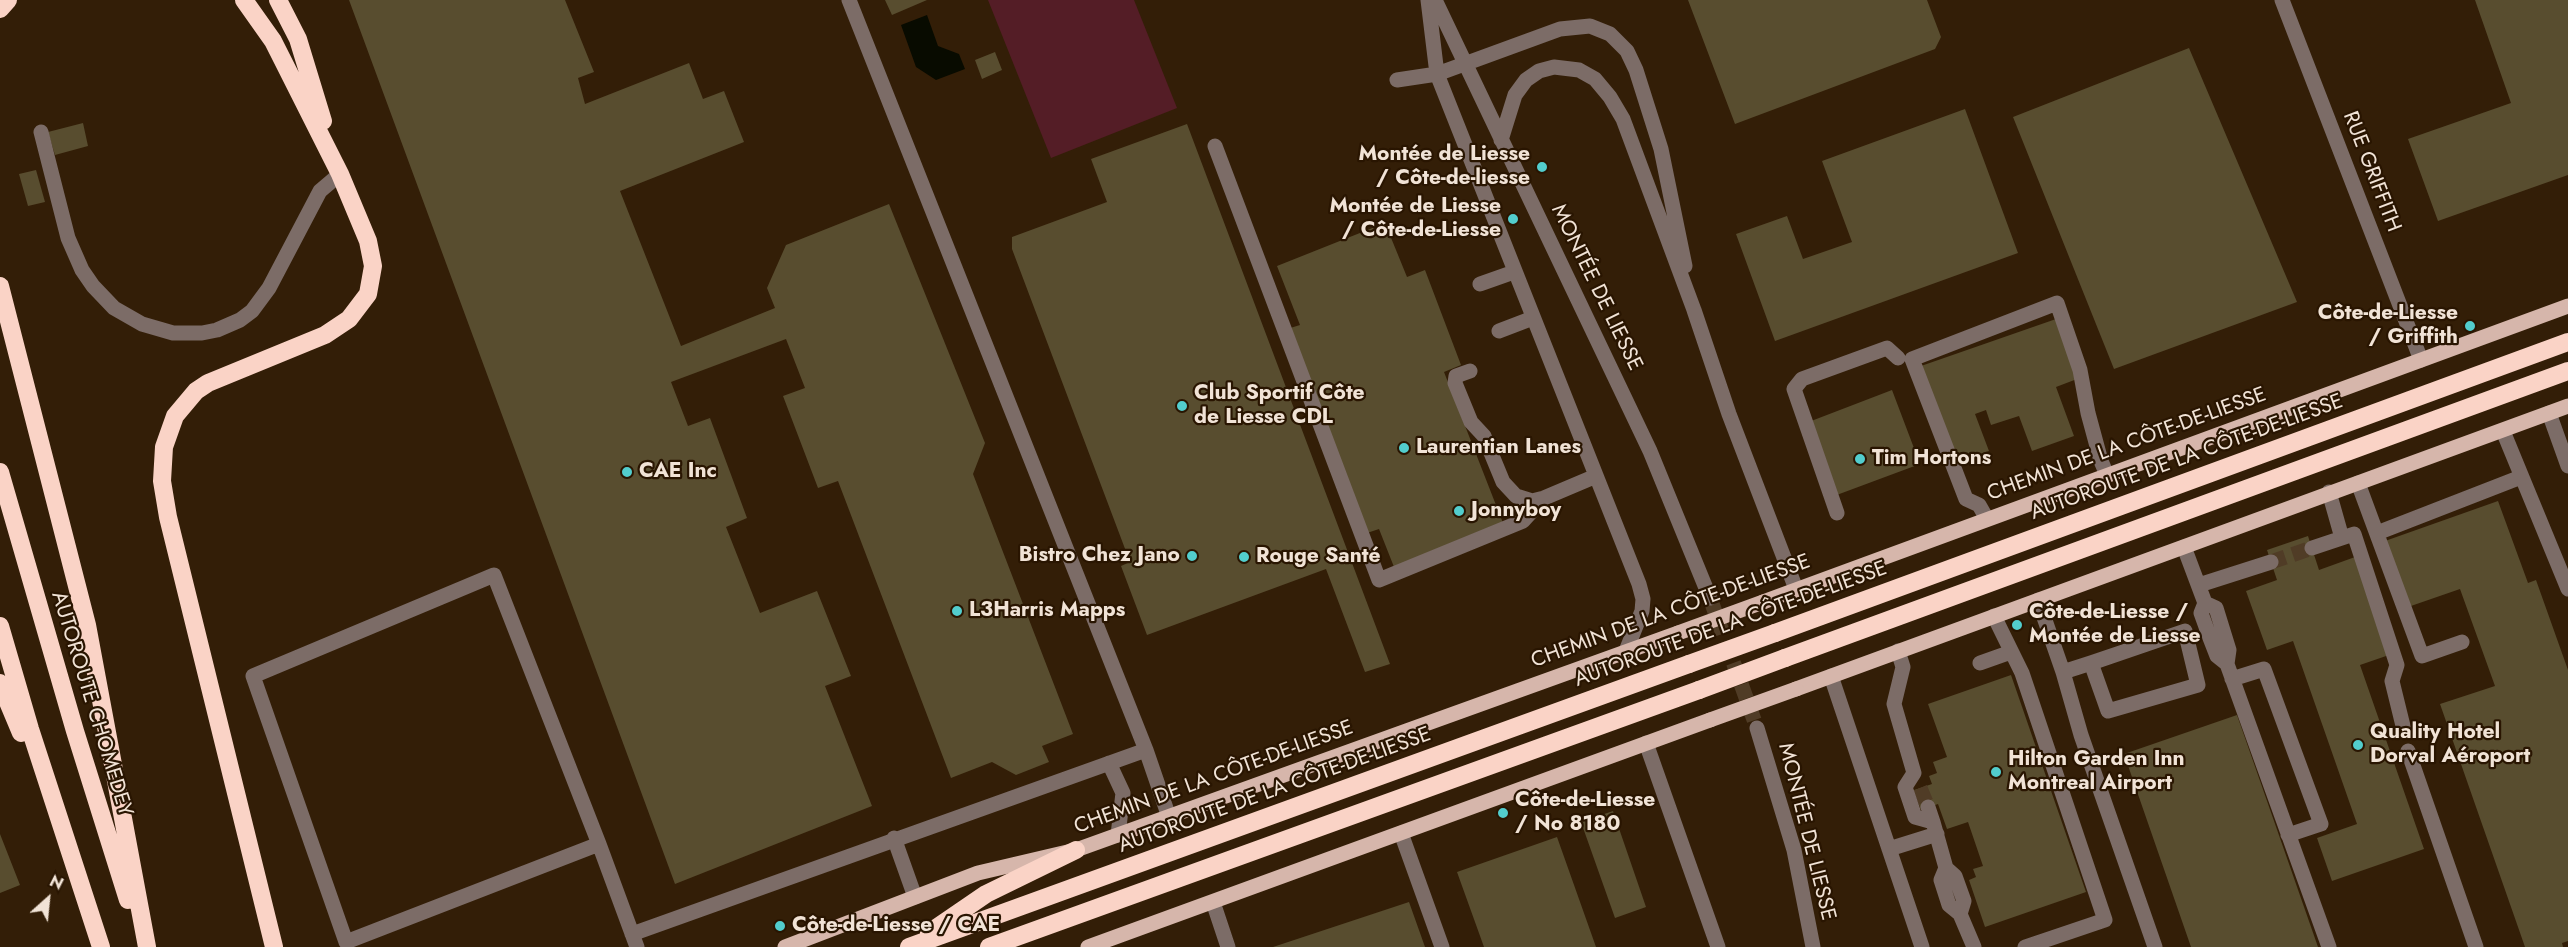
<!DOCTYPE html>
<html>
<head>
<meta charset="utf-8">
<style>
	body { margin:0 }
	#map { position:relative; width:2568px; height:947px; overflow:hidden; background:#331e07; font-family:Jost,sans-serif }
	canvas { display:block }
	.north { position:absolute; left:18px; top:869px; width:60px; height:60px; -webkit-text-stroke:4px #291501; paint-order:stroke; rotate:27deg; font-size:16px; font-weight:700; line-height:24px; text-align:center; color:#f1e3d6 }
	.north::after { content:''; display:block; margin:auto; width:21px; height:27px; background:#f1e3d6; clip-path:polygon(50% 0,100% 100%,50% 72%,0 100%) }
</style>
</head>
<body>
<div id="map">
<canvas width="2568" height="947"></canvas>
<div class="north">N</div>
</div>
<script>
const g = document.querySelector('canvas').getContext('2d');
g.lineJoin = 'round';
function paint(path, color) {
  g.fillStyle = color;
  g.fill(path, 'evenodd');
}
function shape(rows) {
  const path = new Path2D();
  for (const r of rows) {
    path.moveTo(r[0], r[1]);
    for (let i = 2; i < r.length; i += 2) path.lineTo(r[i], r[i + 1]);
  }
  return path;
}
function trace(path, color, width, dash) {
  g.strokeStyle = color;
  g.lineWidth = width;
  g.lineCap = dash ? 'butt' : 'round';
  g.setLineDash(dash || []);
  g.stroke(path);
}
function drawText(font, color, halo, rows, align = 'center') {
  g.font = font + ' Jost,sans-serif';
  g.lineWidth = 4.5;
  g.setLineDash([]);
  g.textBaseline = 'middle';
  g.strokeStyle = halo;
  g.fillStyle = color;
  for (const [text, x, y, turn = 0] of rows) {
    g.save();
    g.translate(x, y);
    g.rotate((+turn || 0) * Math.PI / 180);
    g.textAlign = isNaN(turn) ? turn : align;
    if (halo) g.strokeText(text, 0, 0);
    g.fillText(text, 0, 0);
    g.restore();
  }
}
const green = shape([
	[988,0,1134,0,1177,108,1051,158]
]);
const water = shape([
	[927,15,938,46,959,54,965,69,936,80,916,67,901,25]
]);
const building = shape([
	[349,0,565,0,594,72,578,78,585,104,689,63,703,99,724,91,744,142,620,191,681,346,775,308,767,288,786,245,889,204,985,443,973,474,1073,734,1042,746,1049,762,1016,775,992,762,951,778,838,481,818,488,783,396,805,388,786,339,671,382,688,426,710,418,747,518,726,527,760,613,817,591,851,676,825,686,872,806,675,884],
	[885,0,927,0,892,15],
	[1688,0,1927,0,1941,37,1935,49,1735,124],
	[2475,0,2568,0,2568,175,2438,221,2408,139,2511,103],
	[2189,48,2297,302,2114,369,2013,117],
	[995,52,1002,70,982,79,975,60],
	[1965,109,2018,253,1775,341,1736,234,1787,216,1803,259,1852,242,1822,161],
	[83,123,88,146,55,155,48,132],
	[1187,124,1390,664,1365,672,1326,569,1147,635,1121,566,1130,562,1012,249,1012,237,1107,202,1091,159],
	[36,170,45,202,28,206,19,174],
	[1385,223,1407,277,1425,270,1461,365,1444,372,1503,523,1394,567,1379,529,1367,533,1287,329,1300,325,1277,266],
	[2056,319,2077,379,2056,387,2074,436,2032,451,2019,416,1991,425,1986,410,1975,414,1989,451,1955,463,1921,366],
	[1892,390,1920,464,1834,496,1806,423],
	[2498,501,2528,583,2536,580,2568,670,2568,941,2562,943,2563,947,2525,947,2440,704,2495,686,2460,589,2408,607,2385,541],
	[2308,536,2319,570,2355,557,2389,655,2360,665,2424,849,2332,881,2317,838,2357,824,2293,641,2267,650,2246,591,2277,580,2267,550],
	[2011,675,2086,892,1985,927,1969,880,1976,877,1973,869,1983,866,1968,822,1947,829,1938,804,1921,810,1914,790,1932,784,1929,776,1937,773,1933,762,1947,757,1928,704],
	[2237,715,2318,947,2191,947,2124,754],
	[1613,811,1646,907,1615,918,1581,822],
	[0,834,20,885,0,893],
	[1557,837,1596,947,1484,947,1457,872],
	[1409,902,1425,947,1273,947]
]);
const minorTunnel = shape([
	[2271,562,2312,548],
	[1710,598,1757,728],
	[1920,788,1928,807]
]);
const minor = shape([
	[849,0,1146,750,1169,817],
	[1428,0,1437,74,1639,584,1643,599,1642,611,1626,651],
	[1435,0,1650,451,1710,598],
	[2282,0,2421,360],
	[1397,80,1437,74,1560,29,1590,26,1610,34,1627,51,1636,70,1661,149,1685,266],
	[41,132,68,238,82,270,93,286,114,308,142,324,173,333,202,333,217,330,240,320,252,311,269,288,320,191,340,174],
	[1501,140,1515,95,1526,80,1539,71,1554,67,1579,70,1595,79,1610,97,1623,119,1694,310,1729,414,1796,589],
	[1215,146,1379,580,1523,521,1544,498],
	[1480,284,1514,272],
	[1499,331,1533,318],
	[1470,371,1456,376,1455,383,1471,422,1484,436,1503,482,1516,496,1532,501,1544,498,1596,476],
	[2549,413,2568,466],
	[2503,431,2568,589],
	[2358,483,2422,656,2462,642],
	[1837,513,1794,389,1802,379,1887,348,1898,358],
	[1987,519,1979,505,1966,499,1912,359,2057,303,2080,370,2088,413,2101,461,2107,475],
	[2377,533,2521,477],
	[2342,538,2354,534,2397,665,2392,681,2404,730],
	[2184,547,2205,603,2201,613,2210,638,2217,656,2227,664,2229,650,2216,608,2205,603],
	[2312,548,2342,538,2329,492],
	[2199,585,2271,562],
	[2038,600,2063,672,2081,735,2155,947],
	[1994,616,2022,673,2105,920,2025,947],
	[1898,651,1903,667,1894,704,1914,773,1905,787,1915,817,1933,822,1928,807],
	[1980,663,2011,652],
	[2227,664,2329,947],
	[2063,672,2091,663,2185,631,2198,685,2108,711,2091,663],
	[1831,676,1922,947],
	[2232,679,2264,669,2321,824,2288,835],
	[1757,728,1794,850,1813,947],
	[1646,743,1718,947],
	[2408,751,2476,947],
	[1109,763,1123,793,1118,835],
	[1933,822,1946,868,1955,876,1964,901,1960,914],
	[1401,833,1442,947],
	[894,838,915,897],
	[599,844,346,942,253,676,494,575,599,844,637,947],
	[1889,849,1937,834],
	[1946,868,1941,880,1949,905,1960,914,1974,947],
	[1213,902,1228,947],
	[632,934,1146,750]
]);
const major = shape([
	[1763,602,2568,306],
	[1796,689,2568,406],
	[785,947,978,873,1076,850,1678,633],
	[1088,947,1710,720]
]);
const highway = shape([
	[244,0,273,41,340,174,368,241,373,266,368,294,349,319,325,335,208,383,196,391,175,416,164,447,162,481,168,517,274,947],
	[278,0,298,39,323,121],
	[0,9,8,0],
	[0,286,87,625,147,947],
	[0,472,75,731,128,900],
	[0,626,30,729,101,947],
	[1775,633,2568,342],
	[1785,658,2568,371],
	[0,683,21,733],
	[929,933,986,894,1076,850],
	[909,947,1689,664],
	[989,947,1699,690]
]);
const majorBridge = shape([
	[1678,633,1763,602],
	[1710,720,1796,689]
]);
const highwayBridge = shape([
	[1689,664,1775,633],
	[1699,690,1785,658]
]);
const markers = [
	[1542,167,6,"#52cdcd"],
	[1513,219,6,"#52cdcd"],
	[2470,326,6,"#52cdcd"],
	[1182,406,6,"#52cdcd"],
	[1404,448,6,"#52cdcd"],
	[1860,459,6,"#52cdcd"],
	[627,472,6,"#52cdcd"],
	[1459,511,6,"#52cdcd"],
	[1192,556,6,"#52cdcd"],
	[1244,557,6,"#52cdcd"],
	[957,611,6,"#52cdcd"],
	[2017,625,6,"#52cdcd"],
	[2358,745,6,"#52cdcd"],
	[1996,772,6,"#52cdcd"],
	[1503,813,6,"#52cdcd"],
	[780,926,6,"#52cdcd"]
];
const poiNames = [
	["Montée de Liesse",1530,155,"right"],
	["/ Côte-de-liesse",1530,179,"right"],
	["Montée de Liesse",1501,207,"right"],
	["/ Côte-de-Liesse",1501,231,"right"],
	["Côte-de-Liesse",2458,314,"right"],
	["/ Griffith",2458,338,"right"],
	["Club Sportif Côte",1194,394],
	["de Liesse CDL",1194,418],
	["Laurentian Lanes",1416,448],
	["Tim Hortons",1872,459],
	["CAE Inc",639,472],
	["Jonnyboy",1471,511],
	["Bistro Chez Jano",1180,556,"right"],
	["Rouge Santé",1256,557],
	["L3Harris Mapps",969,611],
	["Côte-de-Liesse /",2029,613],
	["Montée de Liesse",2029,637],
	["Quality Hotel",2370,733],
	["Dorval Aéroport",2370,757],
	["Hilton Garden Inn",2008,760],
	["Montreal Airport",2008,784],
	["Côte-de-Liesse",1515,801],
	["/ No 8180",1515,825],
	["Côte-de-Liesse / CAE",792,926]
];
const streetNames = [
	["RUE GRIFFITH",2371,172,69],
	["MONTÉE DE LIESSE",1596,288,64],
	["CHEMIN DE LA CÔTE-DE-LIESSE",2127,445,-20],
	["AUTOROUTE DE LA CÔTE-DE-LIESSE",2187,458,-20],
	["CHEMIN DE LA CÔTE-DE-LIESSE",1671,612,-20],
	["AUTOROUTE DE LA CÔTE-DE-LIESSE",1731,625,-20],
	["AUTOROUTE CHOMEDEY",91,704,73],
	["CHEMIN DE LA CÔTE-DE-LIESSE",1214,778,-20],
	["AUTOROUTE DE LA CÔTE-DE-LIESSE",1275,791,-20],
	["MONTÉE DE LIESSE",1806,832,76]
];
paint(green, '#541d26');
paint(water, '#080b00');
paint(building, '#584d2f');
trace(minorTunnel, '#503c26', 15, [15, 8]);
trace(minor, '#7c6c67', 15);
trace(major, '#d6b6ab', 15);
trace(highway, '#fad3c6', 18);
trace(majorBridge, '#d6b6ab', 15);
trace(highwayBridge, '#fad3c6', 18);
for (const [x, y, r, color] of markers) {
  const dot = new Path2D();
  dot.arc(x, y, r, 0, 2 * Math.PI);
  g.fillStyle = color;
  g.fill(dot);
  trace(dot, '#291501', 2);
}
drawText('bold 21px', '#f1e3d6', '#291501', poiNames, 'left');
drawText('21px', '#f1e3d6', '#291501', streetNames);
</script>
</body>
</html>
